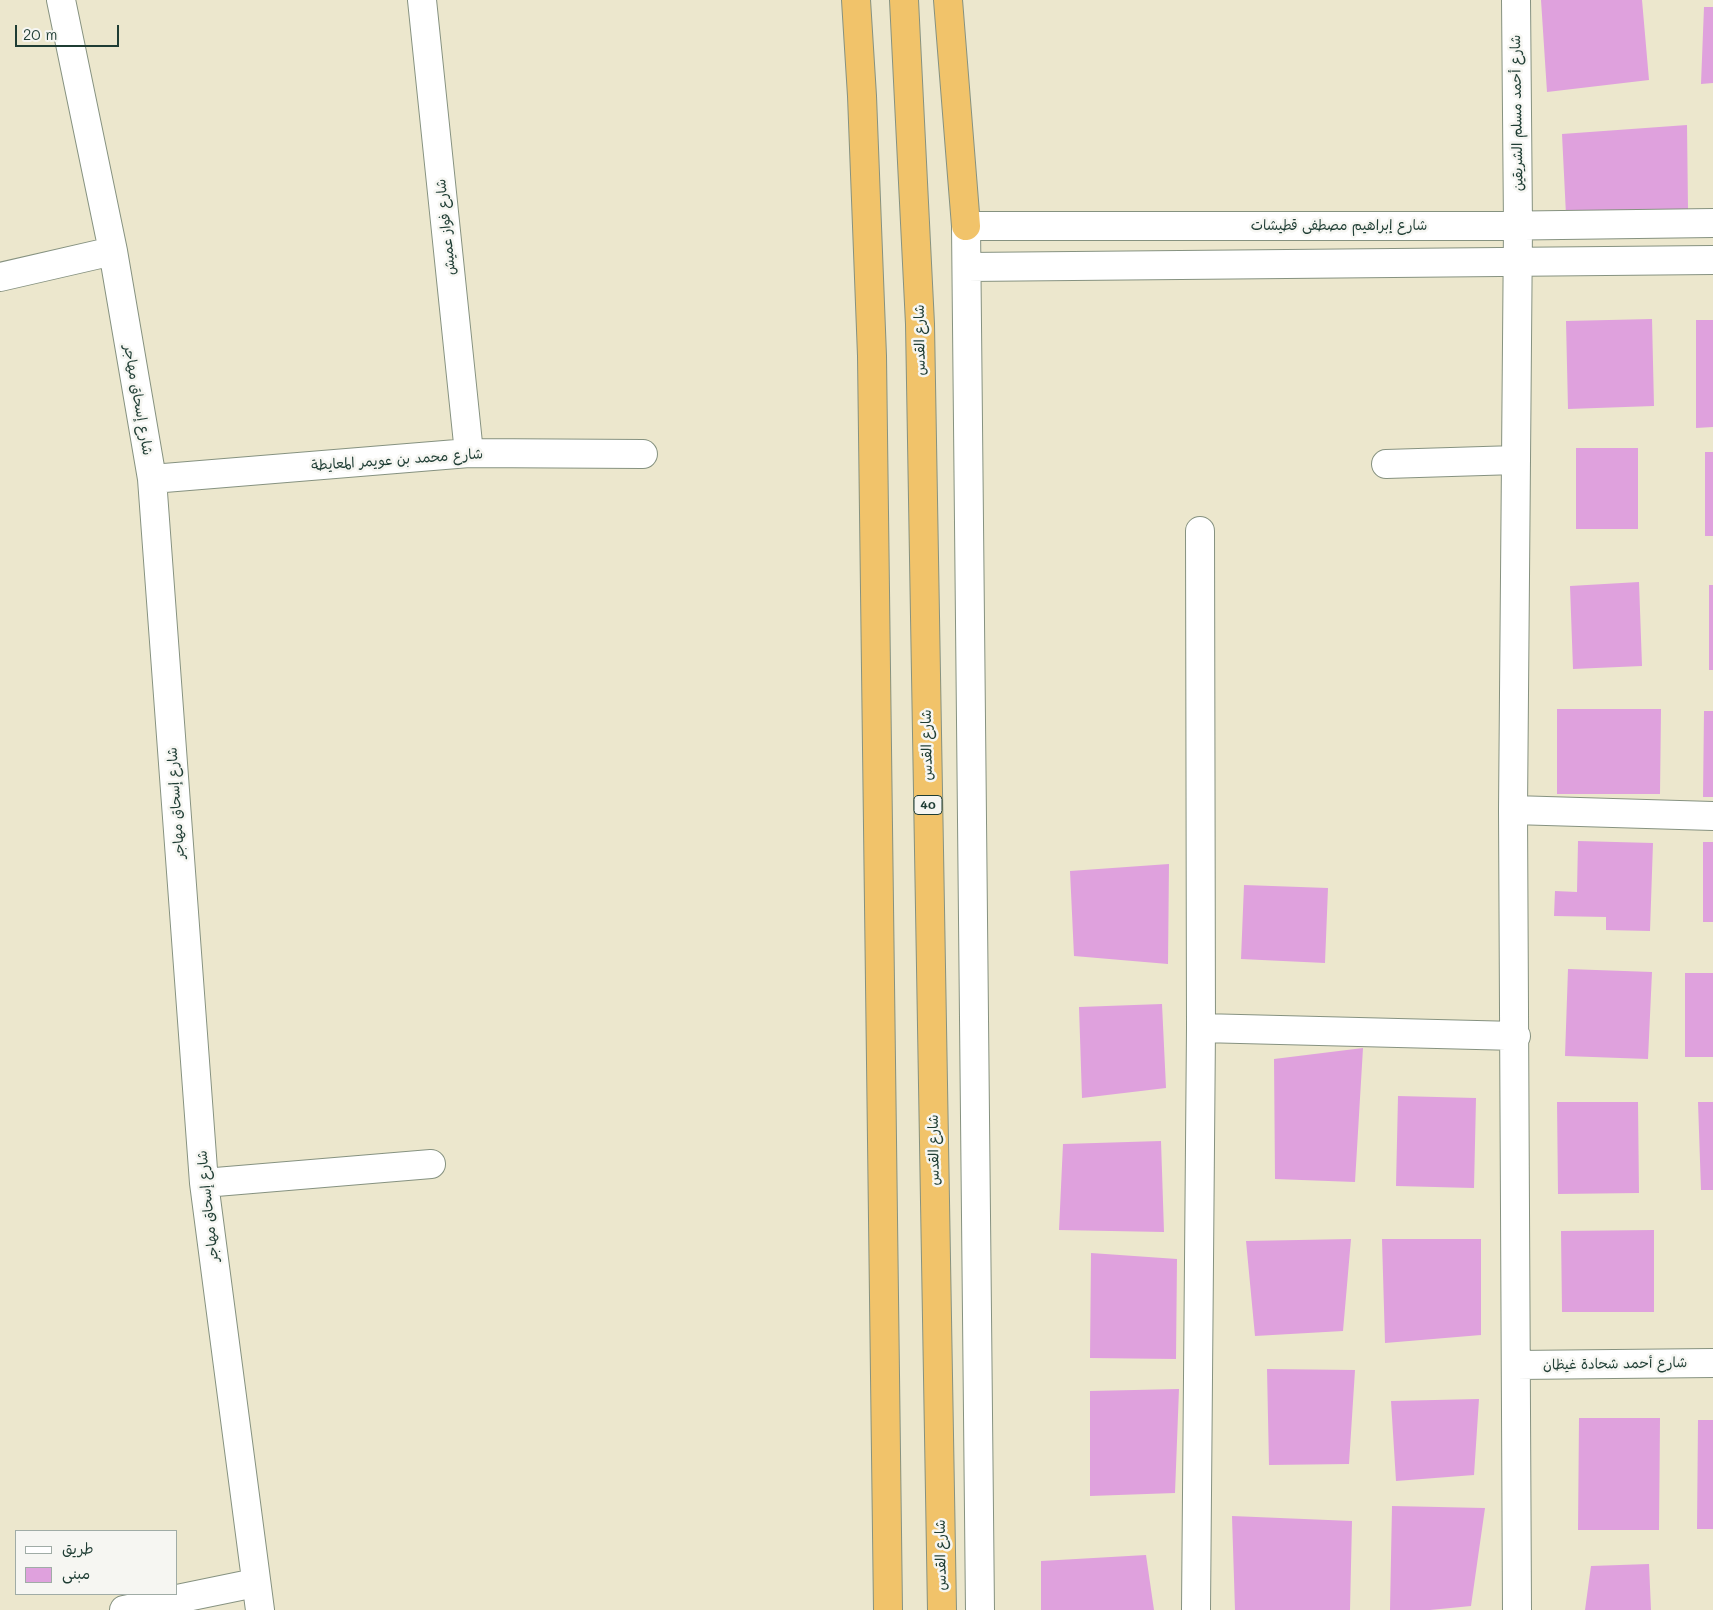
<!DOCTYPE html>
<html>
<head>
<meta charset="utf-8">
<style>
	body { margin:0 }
	#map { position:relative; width:1713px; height:1610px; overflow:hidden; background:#ece7cd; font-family:Mali,"Playpen Sans Arabic",sans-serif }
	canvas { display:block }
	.legend { position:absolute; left:15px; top:1530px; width:162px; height:65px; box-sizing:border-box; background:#f6f6f2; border:1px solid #a0aca6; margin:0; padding:6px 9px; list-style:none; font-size:15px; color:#1f3d34 }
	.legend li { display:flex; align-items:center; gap:10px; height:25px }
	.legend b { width:25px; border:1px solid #a0aca6 }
	.scale { position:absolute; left:15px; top:25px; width:104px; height:22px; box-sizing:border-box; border:2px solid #1f3d34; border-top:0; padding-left:6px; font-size:15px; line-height:18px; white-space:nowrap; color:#1f3d34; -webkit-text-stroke:4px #f6f6f2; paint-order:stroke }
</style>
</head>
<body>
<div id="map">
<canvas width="1713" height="1610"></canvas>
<ul class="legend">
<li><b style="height:6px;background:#fff"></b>طريق</li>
<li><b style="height:14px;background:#dfa1dd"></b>مبنى</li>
</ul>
<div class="scale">20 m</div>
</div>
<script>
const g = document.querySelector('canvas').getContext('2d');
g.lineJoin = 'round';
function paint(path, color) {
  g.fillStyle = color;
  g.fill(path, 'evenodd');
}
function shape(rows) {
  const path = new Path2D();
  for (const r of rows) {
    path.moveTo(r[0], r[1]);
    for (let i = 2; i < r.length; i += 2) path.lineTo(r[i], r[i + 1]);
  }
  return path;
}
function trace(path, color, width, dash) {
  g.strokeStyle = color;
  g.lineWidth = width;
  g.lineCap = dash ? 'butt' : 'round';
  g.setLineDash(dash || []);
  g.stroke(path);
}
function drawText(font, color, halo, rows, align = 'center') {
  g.font = font + ' Mali,"Playpen Sans Arabic",sans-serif';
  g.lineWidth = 5;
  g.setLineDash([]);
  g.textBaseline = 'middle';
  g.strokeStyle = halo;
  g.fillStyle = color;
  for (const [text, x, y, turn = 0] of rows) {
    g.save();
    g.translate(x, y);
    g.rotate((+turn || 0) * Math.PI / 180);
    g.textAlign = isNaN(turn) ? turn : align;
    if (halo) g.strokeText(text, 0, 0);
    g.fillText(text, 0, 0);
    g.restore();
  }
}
const building = shape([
	[1541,0,1642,0,1649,80,1547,92],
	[1704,7,1713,7,1713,83,1701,84],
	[1687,125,1688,209,1566,215,1562,134],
	[1652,319,1654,406,1568,409,1566,321],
	[1696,320,1713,320,1713,427,1696,428],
	[1576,448,1638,448,1638,529,1576,529],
	[1705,452,1713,452,1713,536,1705,536],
	[1639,582,1642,666,1573,669,1570,586],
	[1709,585,1713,585,1713,670,1709,670],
	[1557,709,1661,709,1660,794,1557,794],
	[1704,711,1713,711,1713,797,1703,797],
	[1578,841,1653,843,1650,931,1606,930,1606,917,1554,916,1555,891,1577,892],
	[1703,842,1713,842,1713,922,1703,922],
	[1169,864,1168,964,1074,956,1070,871],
	[1244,885,1328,888,1325,963,1241,959],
	[1568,969,1652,972,1648,1059,1565,1056],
	[1685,973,1713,973,1713,1057,1685,1057],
	[1162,1004,1166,1088,1082,1098,1079,1007],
	[1363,1048,1355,1182,1275,1179,1274,1059],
	[1398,1096,1476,1098,1474,1188,1396,1186],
	[1557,1102,1638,1102,1639,1193,1558,1194],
	[1698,1102,1713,1102,1713,1190,1701,1190],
	[1161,1141,1164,1232,1059,1230,1063,1144],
	[1654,1230,1654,1312,1562,1312,1561,1231],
	[1351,1239,1343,1331,1255,1336,1246,1241],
	[1382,1239,1481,1239,1481,1335,1385,1343],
	[1091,1253,1177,1259,1176,1359,1090,1358],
	[1267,1369,1355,1370,1349,1464,1269,1465],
	[1179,1389,1175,1493,1090,1496,1090,1391],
	[1479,1399,1474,1475,1396,1481,1391,1401],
	[1579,1418,1660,1418,1659,1530,1578,1530],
	[1698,1420,1713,1420,1713,1529,1697,1529],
	[1392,1506,1485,1508,1471,1606,1430,1610,1390,1610],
	[1232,1516,1352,1521,1350,1610,1235,1610],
	[1146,1555,1154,1610,1041,1610,1041,1561],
	[1649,1564,1651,1610,1585,1610,1591,1566]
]);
const minor = shape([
	[61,0,113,251,152,479,204,1183,260,1610],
	[422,0,469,453],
	[1516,0,1518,226,1513,810,1517,1610],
	[967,267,1713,260],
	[0,277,113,251],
	[1386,464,1516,460],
	[152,479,469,453,643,454],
	[1513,810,1713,816],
	[1201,1028,1516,1036],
	[204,1183,431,1164],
	[1516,1365,1713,1363],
	[124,1610,255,1583],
	[980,1610,966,226,1487,226,1713,223],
	[1196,1610,1201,1028,1200,531]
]);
const highway = shape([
	[856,0,862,96,872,356,888,1610],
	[904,0,920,324,942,1610],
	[948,0,966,226]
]);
const shields = [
	[928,805,28]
];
const shieldNames = [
	["40",928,805]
];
const streetNames = [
	["شارع أحمد مسلم الشريقين",1517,113,-91],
	["شارع إبراهيم مصطفى قطيشات",1339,226],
	["شارع فواز عميش",446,227,-96],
	["شارع القدس",920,340,-91],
	["شارع إسحاق مهاجر",138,400,80],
	["شارع محمد بن عويمر المعايطة",397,460,-4],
	["شارع القدس",927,745,-91],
	["شارع إسحاق مهاجر",176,803,-94],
	["شارع القدس",934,1150,-91],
	["شارع إسحاق مهاجر",208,1206,-96],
	["شارع أحمد شحادة غيظان",1615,1364,-1],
	["شارع القدس",941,1555,-91]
];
paint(building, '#dfa1dd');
trace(minor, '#869280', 30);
trace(highway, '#869280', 30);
trace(minor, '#fff', 28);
trace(highway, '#f1c36a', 28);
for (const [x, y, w] of shields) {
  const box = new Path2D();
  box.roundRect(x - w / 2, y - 9.5, w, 19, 4);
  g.fillStyle = '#f6f6f2';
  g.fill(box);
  trace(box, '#1f3d34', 1);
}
drawText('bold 12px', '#1f3d34', null, shieldNames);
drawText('14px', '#1f3d34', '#f6f6f2', streetNames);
</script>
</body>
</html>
